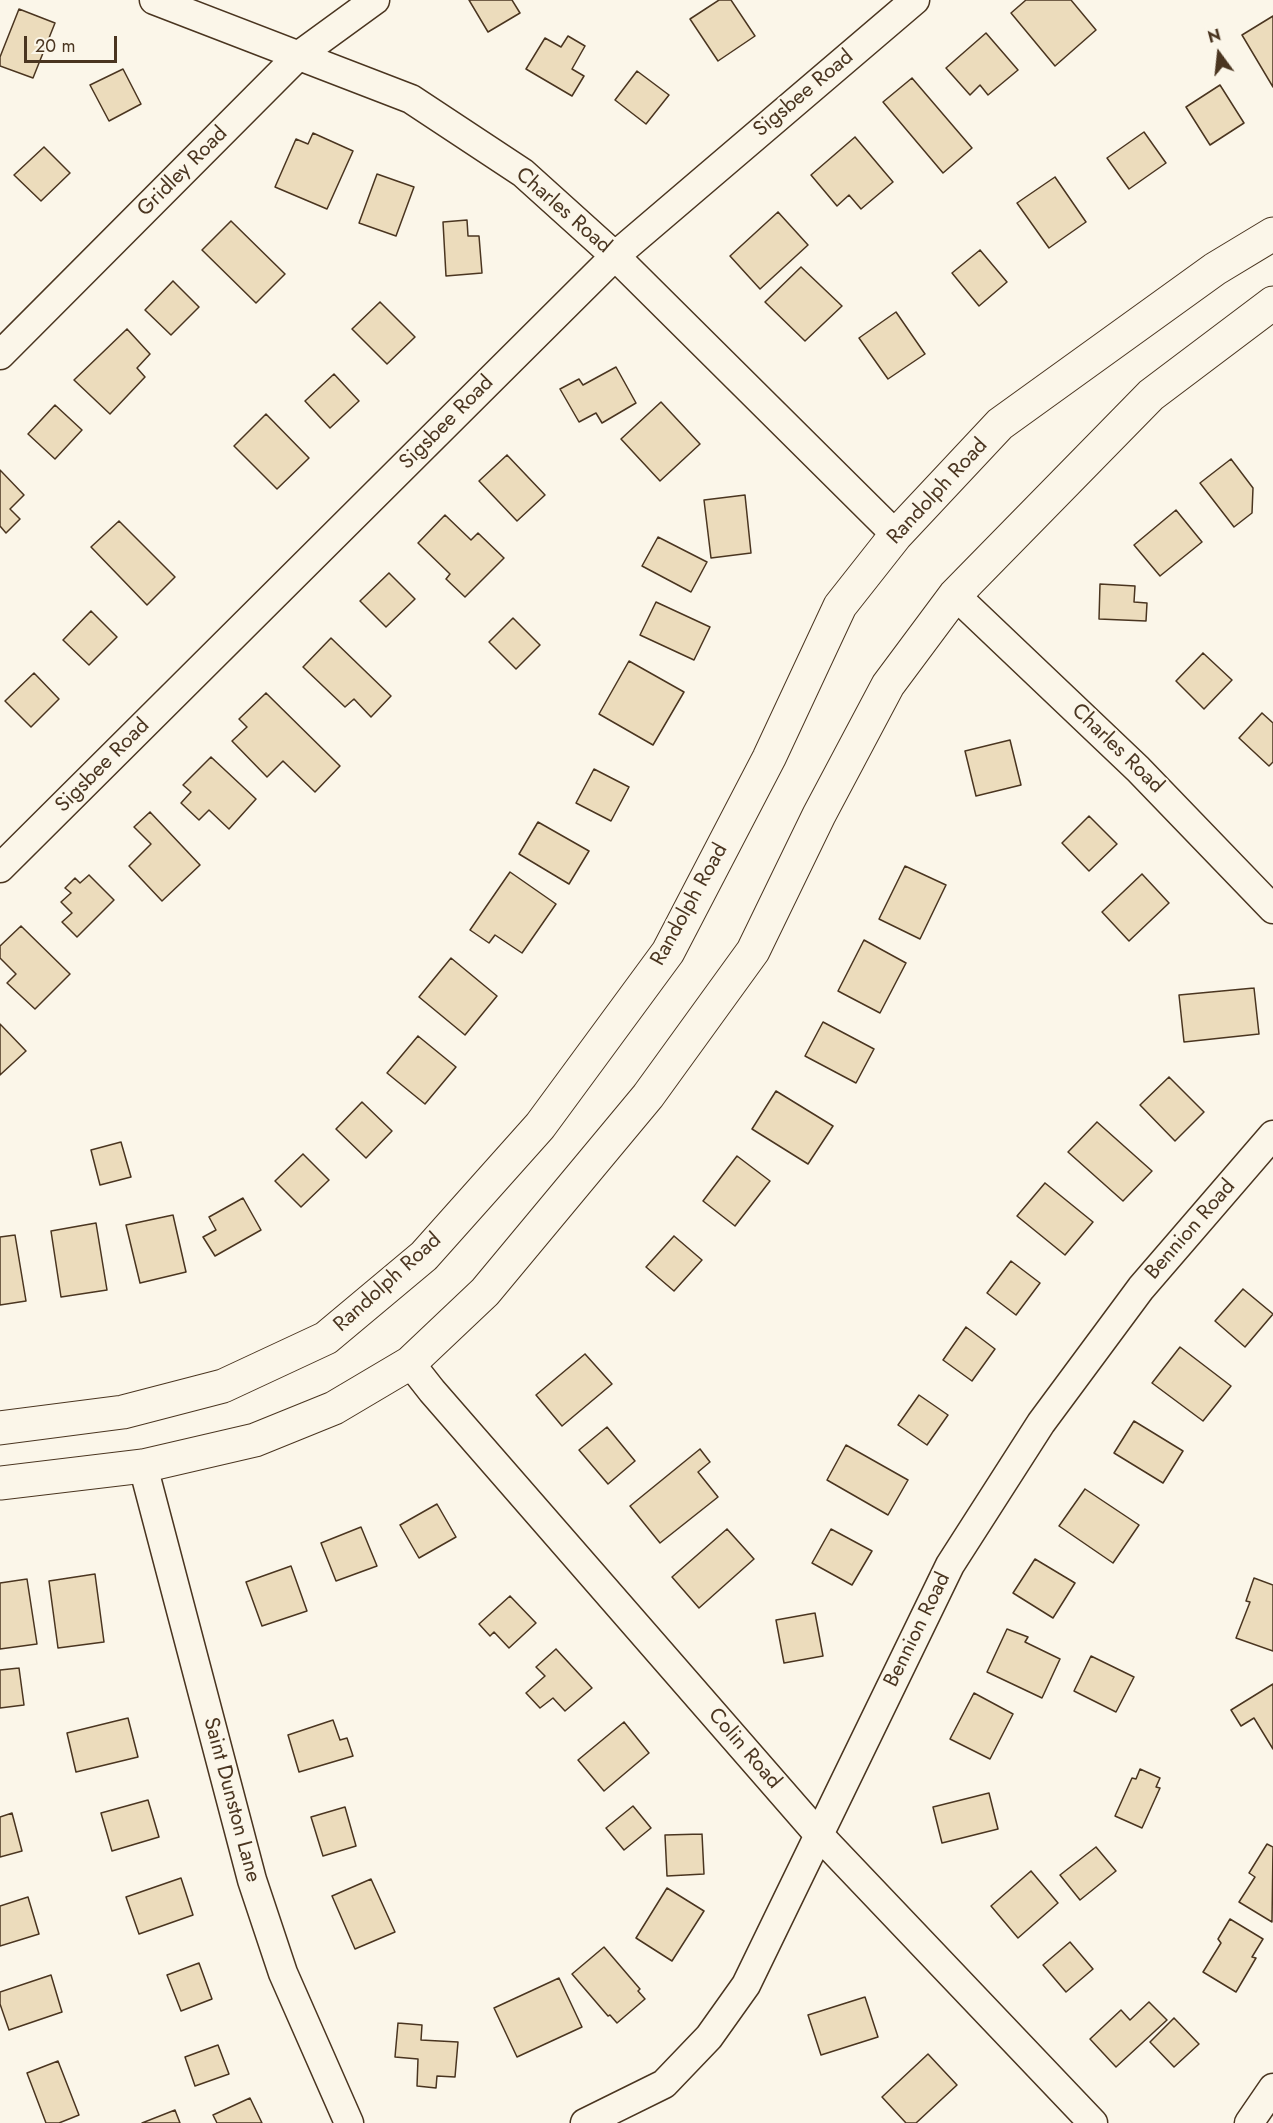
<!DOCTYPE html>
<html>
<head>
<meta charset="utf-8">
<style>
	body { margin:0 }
	#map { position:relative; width:1273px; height:2123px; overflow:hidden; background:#fbf6e9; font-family:Jost,sans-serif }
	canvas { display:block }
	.north { position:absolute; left:1189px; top:24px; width:60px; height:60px; -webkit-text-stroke:4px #fbf6e9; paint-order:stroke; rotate:345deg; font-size:16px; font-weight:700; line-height:24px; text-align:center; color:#4a3520 }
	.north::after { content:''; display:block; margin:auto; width:21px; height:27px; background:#4a3520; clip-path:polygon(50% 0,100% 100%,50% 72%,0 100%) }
	.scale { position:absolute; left:24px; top:36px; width:93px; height:27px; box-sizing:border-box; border:3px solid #4a3520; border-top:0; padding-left:8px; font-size:18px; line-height:21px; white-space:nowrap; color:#4a3520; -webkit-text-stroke:4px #fbf6e9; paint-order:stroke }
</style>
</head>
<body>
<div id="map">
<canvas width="1273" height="2123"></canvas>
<div class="north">N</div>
<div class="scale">20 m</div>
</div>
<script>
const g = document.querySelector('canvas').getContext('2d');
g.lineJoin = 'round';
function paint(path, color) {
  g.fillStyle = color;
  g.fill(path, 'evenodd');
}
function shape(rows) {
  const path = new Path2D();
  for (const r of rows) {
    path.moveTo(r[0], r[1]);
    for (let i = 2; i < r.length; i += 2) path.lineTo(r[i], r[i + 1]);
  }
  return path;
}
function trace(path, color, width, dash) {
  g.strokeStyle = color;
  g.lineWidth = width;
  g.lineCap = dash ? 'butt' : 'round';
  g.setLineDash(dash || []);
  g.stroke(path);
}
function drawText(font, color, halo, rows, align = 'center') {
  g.font = font + ' Jost,sans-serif';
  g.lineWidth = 4.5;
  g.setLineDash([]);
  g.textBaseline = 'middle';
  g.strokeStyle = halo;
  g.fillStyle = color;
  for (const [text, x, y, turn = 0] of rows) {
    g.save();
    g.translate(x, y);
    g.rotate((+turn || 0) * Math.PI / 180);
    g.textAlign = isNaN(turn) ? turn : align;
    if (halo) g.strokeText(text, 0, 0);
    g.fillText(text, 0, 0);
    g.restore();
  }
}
const building = shape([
	[469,0,512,0,520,13,488,32,469,0],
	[719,0,731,0,755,36,718,61,690,19,719,0],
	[1026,0,1071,0,1096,30,1055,66,1011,13,1026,0],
	[19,9,55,23,33,78,0,66,0,57,19,9],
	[1273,16,1273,87,1242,35,1273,16],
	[986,33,1018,70,988,95,980,85,970,95,946,68,986,33],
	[568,36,585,46,572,69,584,76,572,96,526,69,545,38,561,47,568,36],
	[123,69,141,104,109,121,90,85,123,69],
	[637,71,669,95,646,124,615,100,637,71],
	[912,78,972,148,943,173,883,102,912,78],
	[1220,85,1244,123,1210,145,1186,107,1220,85],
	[1144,132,1166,163,1129,189,1107,158,1144,132],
	[313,133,353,151,327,209,275,187,296,139,308,144,313,133],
	[855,137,893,182,861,209,849,195,837,206,811,175,855,137],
	[44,147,70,173,41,201,14,175,44,147],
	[377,174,414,187,396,236,359,223,377,174],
	[1055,177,1086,222,1049,248,1017,203,1055,177],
	[778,212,808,245,760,289,730,256,778,212],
	[467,220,468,236,479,236,482,273,446,276,443,222,467,220],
	[231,221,285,274,256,303,202,250,231,221],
	[980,250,1007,282,979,306,952,273,980,250],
	[801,267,842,306,805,341,765,302,801,267],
	[173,281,199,307,171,335,145,310,173,281],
	[380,302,415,337,387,364,352,329,380,302],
	[896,312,925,354,888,379,859,338,896,312],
	[127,329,150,354,137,368,145,377,110,414,74,380,127,329],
	[616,367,636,403,602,423,596,413,579,422,560,389,579,379,583,385,616,367],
	[334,374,359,401,330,428,305,401,334,374],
	[661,402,700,444,660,481,621,439,661,402],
	[55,405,82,430,55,459,28,434,55,405],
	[266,414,309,458,277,489,234,446,266,414],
	[507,455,545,495,517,521,479,481,507,455],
	[1231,459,1253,488,1252,513,1234,527,1200,483,1231,459],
	[0,470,24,495,10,509,20,519,6,533,0,526,0,470],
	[745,495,751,553,711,558,704,500,745,495],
	[1176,510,1202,542,1160,576,1134,545,1176,510],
	[445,515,471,540,478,533,504,558,465,597,446,579,450,574,418,543,445,515],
	[119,521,175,577,147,605,91,547,119,521],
	[658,537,707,562,691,592,642,566,658,537],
	[389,573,415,599,386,627,360,601,389,573],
	[1100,584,1135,586,1134,602,1147,603,1146,621,1099,619,1100,584],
	[656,602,710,627,694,660,640,635,656,602],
	[91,611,117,637,89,665,63,640,91,611],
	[513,618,540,645,516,669,489,642,513,618],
	[331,638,391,696,371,717,354,699,345,707,303,667,331,638],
	[1203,653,1232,680,1204,709,1176,681,1203,653],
	[629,661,684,692,653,745,599,714,629,661],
	[34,673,59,699,31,727,5,701,34,673],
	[266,693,340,766,315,792,283,761,267,777,232,741,247,727,239,719,266,693],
	[1262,713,1273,723,1273,762,1269,766,1239,738,1262,713],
	[1010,740,1021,785,976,796,965,751,1010,740],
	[211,757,256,799,229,829,209,810,199,820,181,803,191,792,183,785,211,757],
	[594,769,629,787,611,821,576,803,594,769],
	[150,812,200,865,162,901,129,866,151,844,134,827,150,812],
	[1089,816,1117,844,1089,871,1062,843,1089,816],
	[538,822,589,851,569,884,519,854,538,822],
	[905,866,946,885,920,939,879,919,905,866],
	[510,872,556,904,522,953,495,935,489,943,470,930,510,872],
	[1142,874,1169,903,1129,941,1102,912,1142,874],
	[89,875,114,900,77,937,62,922,72,913,61,902,71,893,65,888,75,878,80,883,89,875],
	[21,926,70,974,35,1009,7,983,16,974,0,958,0,946,21,926],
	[864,940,906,963,880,1013,838,991,864,940],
	[451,958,497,996,465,1035,419,997,451,958],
	[1254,988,1259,1034,1184,1042,1179,995,1254,988],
	[823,1022,874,1049,856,1083,805,1056,823,1022],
	[0,1024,26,1051,0,1075,0,1024],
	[418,1036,456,1067,425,1104,387,1073,418,1036],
	[1169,1077,1204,1112,1175,1141,1140,1105,1169,1077],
	[776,1091,833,1126,808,1164,752,1129,776,1091],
	[362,1102,392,1131,366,1158,336,1129,362,1102],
	[1097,1122,1152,1171,1123,1201,1068,1152,1097,1122],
	[121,1142,131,1177,100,1185,91,1150,121,1142],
	[303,1154,329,1180,301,1207,275,1181,303,1154],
	[737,1156,770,1181,735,1226,703,1201,737,1156],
	[1045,1183,1093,1222,1065,1255,1017,1216,1045,1183],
	[243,1198,261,1230,215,1256,203,1237,216,1230,209,1217,243,1198],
	[173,1215,186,1272,140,1283,126,1225,173,1215],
	[96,1223,107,1290,61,1297,51,1231,96,1223],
	[15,1235,26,1301,0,1305,0,1237,15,1235],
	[674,1236,702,1260,674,1291,646,1267,674,1236],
	[1011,1261,1040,1283,1016,1315,987,1293,1011,1261],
	[1243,1289,1273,1314,1245,1347,1215,1321,1243,1289],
	[966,1327,995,1349,972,1381,943,1360,966,1327],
	[1180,1347,1231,1386,1203,1421,1152,1383,1180,1347],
	[585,1354,612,1384,562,1426,536,1395,585,1354],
	[919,1395,948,1415,927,1445,898,1425,919,1395],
	[1134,1421,1183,1451,1163,1483,1114,1453,1134,1421],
	[607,1427,635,1461,608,1484,579,1450,607,1427],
	[846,1445,908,1480,888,1515,827,1480,846,1445],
	[700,1449,710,1462,698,1472,718,1497,660,1543,630,1506,700,1449],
	[1085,1489,1139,1525,1113,1563,1059,1526,1085,1489],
	[437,1504,456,1537,419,1558,400,1525,437,1504],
	[361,1527,377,1566,336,1581,321,1543,361,1527],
	[727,1529,754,1559,699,1608,672,1577,727,1529],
	[831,1529,872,1551,852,1585,812,1563,831,1529],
	[1035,1559,1075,1583,1053,1618,1013,1593,1035,1559],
	[291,1566,307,1611,262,1626,246,1582,291,1566],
	[95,1574,104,1642,58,1648,49,1581,95,1574],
	[1254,1578,1273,1585,1273,1651,1236,1638,1250,1602,1246,1601,1254,1578],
	[27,1579,37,1644,0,1649,0,1583,27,1579],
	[510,1596,536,1623,509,1648,494,1632,490,1636,479,1624,510,1596],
	[815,1613,823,1656,784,1663,776,1620,815,1613],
	[1007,1629,1028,1637,1025,1642,1060,1659,1042,1698,987,1672,1007,1629],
	[556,1649,592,1688,565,1711,553,1698,540,1708,526,1693,545,1676,536,1667,556,1649],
	[1091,1656,1134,1677,1116,1712,1074,1691,1091,1656],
	[19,1668,24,1705,0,1708,0,1670,19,1668],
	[1273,1684,1273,1749,1254,1718,1241,1726,1231,1710,1273,1684],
	[974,1693,1013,1714,990,1759,950,1739,974,1693],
	[128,1718,138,1757,76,1772,67,1733,128,1718],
	[333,1720,340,1740,347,1738,353,1756,299,1772,288,1735,333,1720],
	[624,1722,649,1753,604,1791,578,1760,624,1722],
	[1140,1769,1160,1778,1156,1787,1160,1788,1142,1828,1115,1816,1132,1778,1136,1779,1140,1769],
	[989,1793,998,1829,942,1843,933,1807,989,1793],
	[148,1800,159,1837,112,1851,101,1813,148,1800],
	[633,1806,651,1828,624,1850,606,1828,633,1806],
	[345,1807,356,1846,323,1856,311,1817,345,1807],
	[12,1813,22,1851,0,1857,0,1817,12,1813],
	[702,1834,704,1874,667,1876,665,1835,702,1834],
	[1267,1844,1273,1847,1272,1922,1239,1902,1255,1877,1249,1873,1267,1844],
	[1096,1847,1116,1871,1080,1900,1060,1875,1096,1847],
	[1031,1871,1058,1903,1018,1938,991,1906,1031,1871],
	[181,1878,193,1915,139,1934,126,1897,181,1878],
	[371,1879,395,1932,355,1949,332,1896,371,1879],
	[667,1888,704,1911,672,1961,636,1938,667,1888],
	[28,1897,39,1934,0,1946,0,1906,28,1897],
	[1230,1919,1263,1939,1252,1957,1256,1958,1236,1992,1203,1972,1221,1943,1218,1939,1230,1919],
	[1070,1942,1093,1969,1066,1992,1043,1965,1070,1942],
	[604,1947,640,1989,638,1991,645,1999,617,2023,610,2015,608,2016,572,1974,604,1947],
	[199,1963,212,1999,181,2011,167,1975,199,1963],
	[51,1975,62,2012,9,2030,0,2004,0,1992,51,1975],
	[559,1978,582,2027,517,2057,494,2008,559,1978],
	[865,1997,878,2037,821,2055,808,2015,865,1997],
	[1149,2002,1167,2020,1116,2067,1090,2039,1121,2010,1130,2020,1149,2002],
	[1174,2018,1199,2044,1174,2067,1150,2042,1174,2018],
	[398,2023,422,2025,421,2040,458,2042,455,2077,437,2076,436,2088,417,2086,418,2059,395,2057,398,2023],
	[218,2045,229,2074,195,2086,185,2057,218,2045],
	[928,2054,957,2085,916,2123,906,2123,882,2097,928,2054],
	[58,2061,79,2115,59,2123,46,2123,27,2073,58,2061],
	[250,2098,262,2123,217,2123,213,2115,250,2098],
	[175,2110,180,2123,142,2123,175,2110]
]);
const minor = shape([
	[154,0,411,99,523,173,615,256,896,535],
	[0,355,298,56,375,0],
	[955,595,1138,769,1273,909],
	[0,868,615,256,915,0],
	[410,1363,432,1391,819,1835,1093,2123],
	[143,1466,252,1880,283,1973,349,2123],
	[585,2123,664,2084,709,2037,746,1985,950,1565,1041,1423,1141,1288,1273,1135],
	[1249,2123,1273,2088]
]);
const primary = shape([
	[0,1428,123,1412,223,1386,326,1338,424,1256,540,1126,668,952,769,758,840,606,896,535,1000,424,1215,269,1273,234],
	[0,1483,143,1466,255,1440,334,1408,410,1363,485,1292,648,1096,753,951,819,815,888,685,955,595,1151,395,1273,303]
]);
const streetNames = [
	["Sigsbee Road",804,94,-40],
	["Gridley Road",183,172,-45],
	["Charles Road",563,211,41],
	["Sigsbee Road",447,423,-45],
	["Randolph Road",938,492,-47],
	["Charles Road",1117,749,44],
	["Sigsbee Road",103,766,-45],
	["Randolph Road",690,905,-61],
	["Bennion Road",1191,1230,-49],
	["Randolph Road",388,1283,-42],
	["Bennion Road",918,1630,-64],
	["Colin Road",744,1749,49],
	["Saint Dunston Lane",231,1800,75]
];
paint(building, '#ecdcbc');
trace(building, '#4a3520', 1.5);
trace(minor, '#4a3520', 31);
trace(primary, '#4a3520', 35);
trace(minor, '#fbf6e9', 28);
trace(primary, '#fbf6e9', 33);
drawText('21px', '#4a3520', '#fbf6e9', streetNames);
</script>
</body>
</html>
